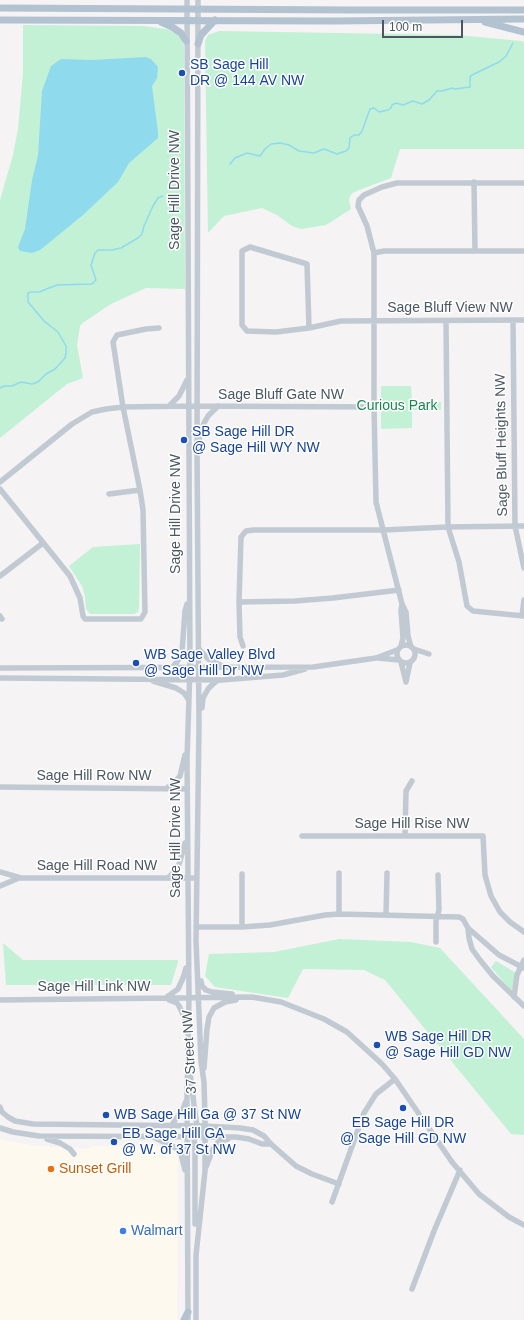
<!DOCTYPE html>
<html>
<head>
<meta charset="utf-8">
<style>
	body { margin:0 }
	#map { position:relative; width:524px; height:1320px; overflow:hidden; background:#f5f3f3; font-family:Helvetica,sans-serif }
	canvas { display:block }
	.scale { position:absolute; left:382px; top:20px; width:81px; height:18px; box-sizing:border-box; border:2px solid #4a5661; border-top:0; padding-left:5px; font-size:12px; line-height:14px; white-space:nowrap; color:#4a5661; -webkit-text-stroke:3px #fff; paint-order:stroke }
</style>
</head>
<body>
<div id="map">
<canvas width="524" height="1320"></canvas>
<div class="scale">100 m</div>
</div>
<script>
const g = document.querySelector('canvas').getContext('2d');
g.lineJoin = 'round';
function paint(path, color) {
  g.fillStyle = color;
  g.fill(path, 'evenodd');
}
function shape(rows) {
  const path = new Path2D();
  for (const r of rows) {
    if (r.length === 3) {
      path.moveTo(r[0] + r[2], r[1]);
      path.arc(r[0], r[1], r[2], 0, 2 * Math.PI);
      continue;
    }
    path.moveTo(r[0], r[1]);
    for (let i = 2; i < r.length; i += 2) path.lineTo(r[i], r[i + 1]);
  }
  return path;
}
function trace(path, color, width, dash) {
  g.strokeStyle = color;
  g.lineWidth = width;
  g.lineCap = dash ? 'butt' : 'round';
  g.setLineDash(dash || []);
  g.stroke(path);
}
function drawText(font, color, halo, rows, align = 'center') {
  g.font = font + ' Helvetica,sans-serif';
  g.lineWidth = 3;
  g.setLineDash([]);
  g.textBaseline = 'middle';
  g.strokeStyle = halo;
  g.fillStyle = color;
  for (const [text, x, y, turn = 0] of rows) {
    g.save();
    g.translate(x, y);
    g.rotate((+turn || 0) * Math.PI / 180);
    g.textAlign = isNaN(turn) ? turn : align;
    if (halo) g.strokeText(text, 0, 0);
    g.fillText(text, 0, 0);
    g.restore();
  }
}
const commercial = shape([
	[0,1139,30,1145,89,1149,92,1146,164,1146,173,1150,178,1158,177,1320,0,1320]
]);
const green = shape([
	[23,25,143,26,166,29,176,33,180,37,184,45,185,289,146,288,111,304,84,322,80,326,77,345,83,378,67,384,0,438,0,200,13,155,18,129,23,73],
	[219,31,457,35,521,41,524,42,524,149,400,149,391,178,354,192,350,196,349,201,351,209,326,225,301,229,292,226,277,215,262,208,224,216,208,233,205,41,208,35],
	[381,386,411,386,412,402,441,402,441,410,412,410,412,428,381,429],
	[140,544,139,608,138,612,134,614,91,614,89,613,86,609,85,597,82,586,69,566,93,547],
	[339,939,411,942,440,948,524,1039,524,1135,511,1134,385,980,364,970,303,969,288,998,215,987,205,976,209,954,274,952],
	[3,943,23,960,178,960,178,962,171,985,6,985],
	[496,961,516,973,512,992,491,967]
]);
const water = shape([
	[146,57,151,59,158,67,157,78,152,86,158,132,158,138,129,163,118,182,83,215,45,246,40,250,32,253,20,251,18,247,25,229,32,180,38,155,42,91,51,66,61,59,91,60]
]);
const stream = shape([
	[230,164,235,158,247,153,260,156,265,149,271,144,280,143,289,145,299,151,314,153,324,149,337,154,346,151,349,148,350,138,354,135,359,135,362,131,370,109,374,108,379,112,388,110,391,108,392,105,396,103,403,105,413,101,422,104,429,100,437,91,442,91,452,88,455,89,470,87,470,77,472,75,499,62,506,56,513,43],
	[0,388,4,386,12,386,21,382,32,384,38,382,46,374,55,369,65,358,66,353,66,346,58,332,44,321,28,302,28,293,31,292,39,292,57,285,92,284,96,280,91,265,95,253,98,250,112,250,121,248,138,238,142,234,144,226,153,206,158,198,163,196]
]);
const minor = shape([
	[187,0,190,668,187,759,189,998,187,1097,188,1320],
	[474,182,475,251],
	[374,253,384,251,524,251],
	[513,320,515,526,524,568],
	[446,321,448,527,459,562,467,606,473,611,524,616],
	[309,328,307,264,250,247,242,251,242,325,247,331,276,332,309,328,341,321,524,320],
	[169,406,179,396,187,380],
	[199,440,204,423,208,416,218,406],
	[0,482,72,424,92,412,106,409,123,407,188,406,374,407],
	[0,489,70,576,80,598,83,616,85,619,141,619,145,612,143,510,140,490,123,407,113,342,117,335,146,329,159,328],
	[109,494,140,490],
	[0,576,43,543],
	[399,590,333,598,295,601,239,602,241,537,246,531,254,530,383,530,448,527,524,526],
	[239,602,240,637,243,646],
	[0,616,2,619],
	[522,616,524,600],
	[406,654,9],
	[401,646,403,638,401,610,402,604],
	[411,647,408,636,406,612,402,604,376,502,374,407,374,253,367,226,358,206,359,200,364,195,382,187,397,183,524,183],
	[199,649,208,659,222,666],
	[414,649,429,654],
	[378,658,399,660],
	[401,662,406,682,410,663],
	[0,668,313,667,376,658,397,650],
	[172,668,179,659,182,652,185,611,187,604],
	[0,678,222,680,283,675,305,669],
	[153,681,176,688,184,693,188,699],
	[202,708,203,698,208,689,214,683,219,680],
	[0,787,187,789],
	[167,788,174,783,180,776,185,755],
	[302,836,483,836,485,875,491,896,500,912,510,922,524,932],
	[405,836,406,791,412,781],
	[0,872,21,878,197,878],
	[168,878,178,868,185,843],
	[0,886,19,878],
	[339,914,339,873],
	[386,915,387,873],
	[196,927,242,927,270,925,325,915,339,914,459,917,463,919,468,928,499,955,524,968],
	[242,927,242,874],
	[468,928,469,938,472,949,480,960,493,976,524,1006],
	[436,942,436,921,439,910,438,875],
	[201,981,202,986,206,990,212,992,232,994],
	[167,997,178,989,183,978,186,968],
	[514,997,517,975,524,960],
	[0,1000,252,997,281,1002,324,1019,347,1032,382,1064,395,1079,452,1162,479,1194,509,1217,524,1225],
	[169,1000,177,1003,179,1006,187,1023],
	[204,1068,207,1029,209,1017,214,1008,225,1002,236,1000],
	[190,1073,196,1120,198,1129,205,1137],
	[0,1107,2,1112,8,1117,15,1121,33,1124,205,1126,240,1128,253,1130,264,1136,271,1144,296,1166,312,1174,339,1184],
	[171,1126,183,1109,186,1101],
	[187,1126,193,1134,195,1145,195,1224],
	[0,1128,13,1132,39,1136,236,1137,249,1139,262,1144,271,1144],
	[155,1138,176,1148,181,1154,185,1170],
	[47,1139,60,1143,70,1149,74,1154],
	[206,1167,213,1149,218,1142,228,1139],
	[332,1202,364,1113,376,1094,395,1079],
	[412,1289,434,1231,460,1170],
	[196,1320,196,1255,205,1171,205,1117,204,1082,201,1061,196,941,199,726,197,450,198,0]
]);
const major = shape([
	[0,8,354,10,524,10],
	[0,20,334,21,524,19],
	[161,22,172,27,181,33,186,41],
	[485,22,524,32],
	[198,44,201,35,215,20],
	[184,1320,188,1312]
]);
const markers = [
	[182,73,4,"#1a4fb4"],
	[184,440,4,"#1a4fb4"],
	[136,663,4,"#1a4fb4"],
	[377,1045,4,"#1a4fb4"],
	[403,1108,4,"#1a4fb4"],
	[106,1115,4,"#1a4fb4"],
	[114,1142,4,"#1a4fb4"],
	[51,1169,4,"#e8710a"],
	[123,1231,4,"#3f7fe0"]
];
const transitNames = [
	["SB Sage Hill",190,65],
	["DR @ 144 AV NW",190,81],
	["SB Sage Hill DR",192,432],
	["@ Sage Hill WY NW",192,448],
	["WB Sage Valley Blvd",144,655],
	["@ Sage Hill Dr NW",144,671],
	["WB Sage Hill DR",385,1037],
	["@ Sage Hill GD NW",385,1053],
	["WB Sage Hill Ga @ 37 St NW",114,1115],
	["EB Sage Hill DR",403,1123,"center"],
	["@ Sage Hill GD NW",403,1139,"center"],
	["EB Sage Hill GA",122,1134],
	["@ W. of 37 St NW",122,1150]
];
const streetNames = [
	["Sage Hill Drive NW",175,190,-90],
	["Sage Bluff View NW",450,308],
	["Sage Bluff Gate NW",281,395],
	["Sage Bluff Heights NW",502,445,-91],
	["Sage Hill Drive NW",176,514,-90],
	["Sage Hill Row NW",94,776],
	["Sage Hill Rise NW",412,824],
	["Sage Hill Drive NW",176,838,-90],
	["Sage Hill Road NW",97,866],
	["Sage Hill Link NW",94,987],
	["37 Street NW",190,1052,-93]
];
const parkNames = [
	["Curious Park",397,406]
];
const foodNames = [
	["Sunset Grill",59,1169]
];
const shopNames = [
	["Walmart",131,1231]
];
paint(commercial, '#fdf9ef');
paint(green, '#c3f1d5');
paint(water, '#90daee');
trace(stream, '#90daee', 1.5);
trace(minor, '#c1cad2', 5.5);
trace(major, '#b3c2d1', 7);
for (const [x, y, r, color] of markers) {
  const dot = new Path2D();
  dot.arc(x, y, r, 0, 2 * Math.PI);
  g.fillStyle = color;
  g.fill(dot);
  trace(dot, '#fff', 1.5);
}
drawText('14px', '#164399', '#fff', transitNames, 'left');
drawText('14px', '#4a5661', '#fff', streetNames);
drawText('14px', '#17864f', '#fff', parkNames);
drawText('14px', '#c56008', '#fff', foodNames, 'left');
drawText('14px', '#366cbe', '#fff', shopNames, 'left');
</script>
</body>
</html>
